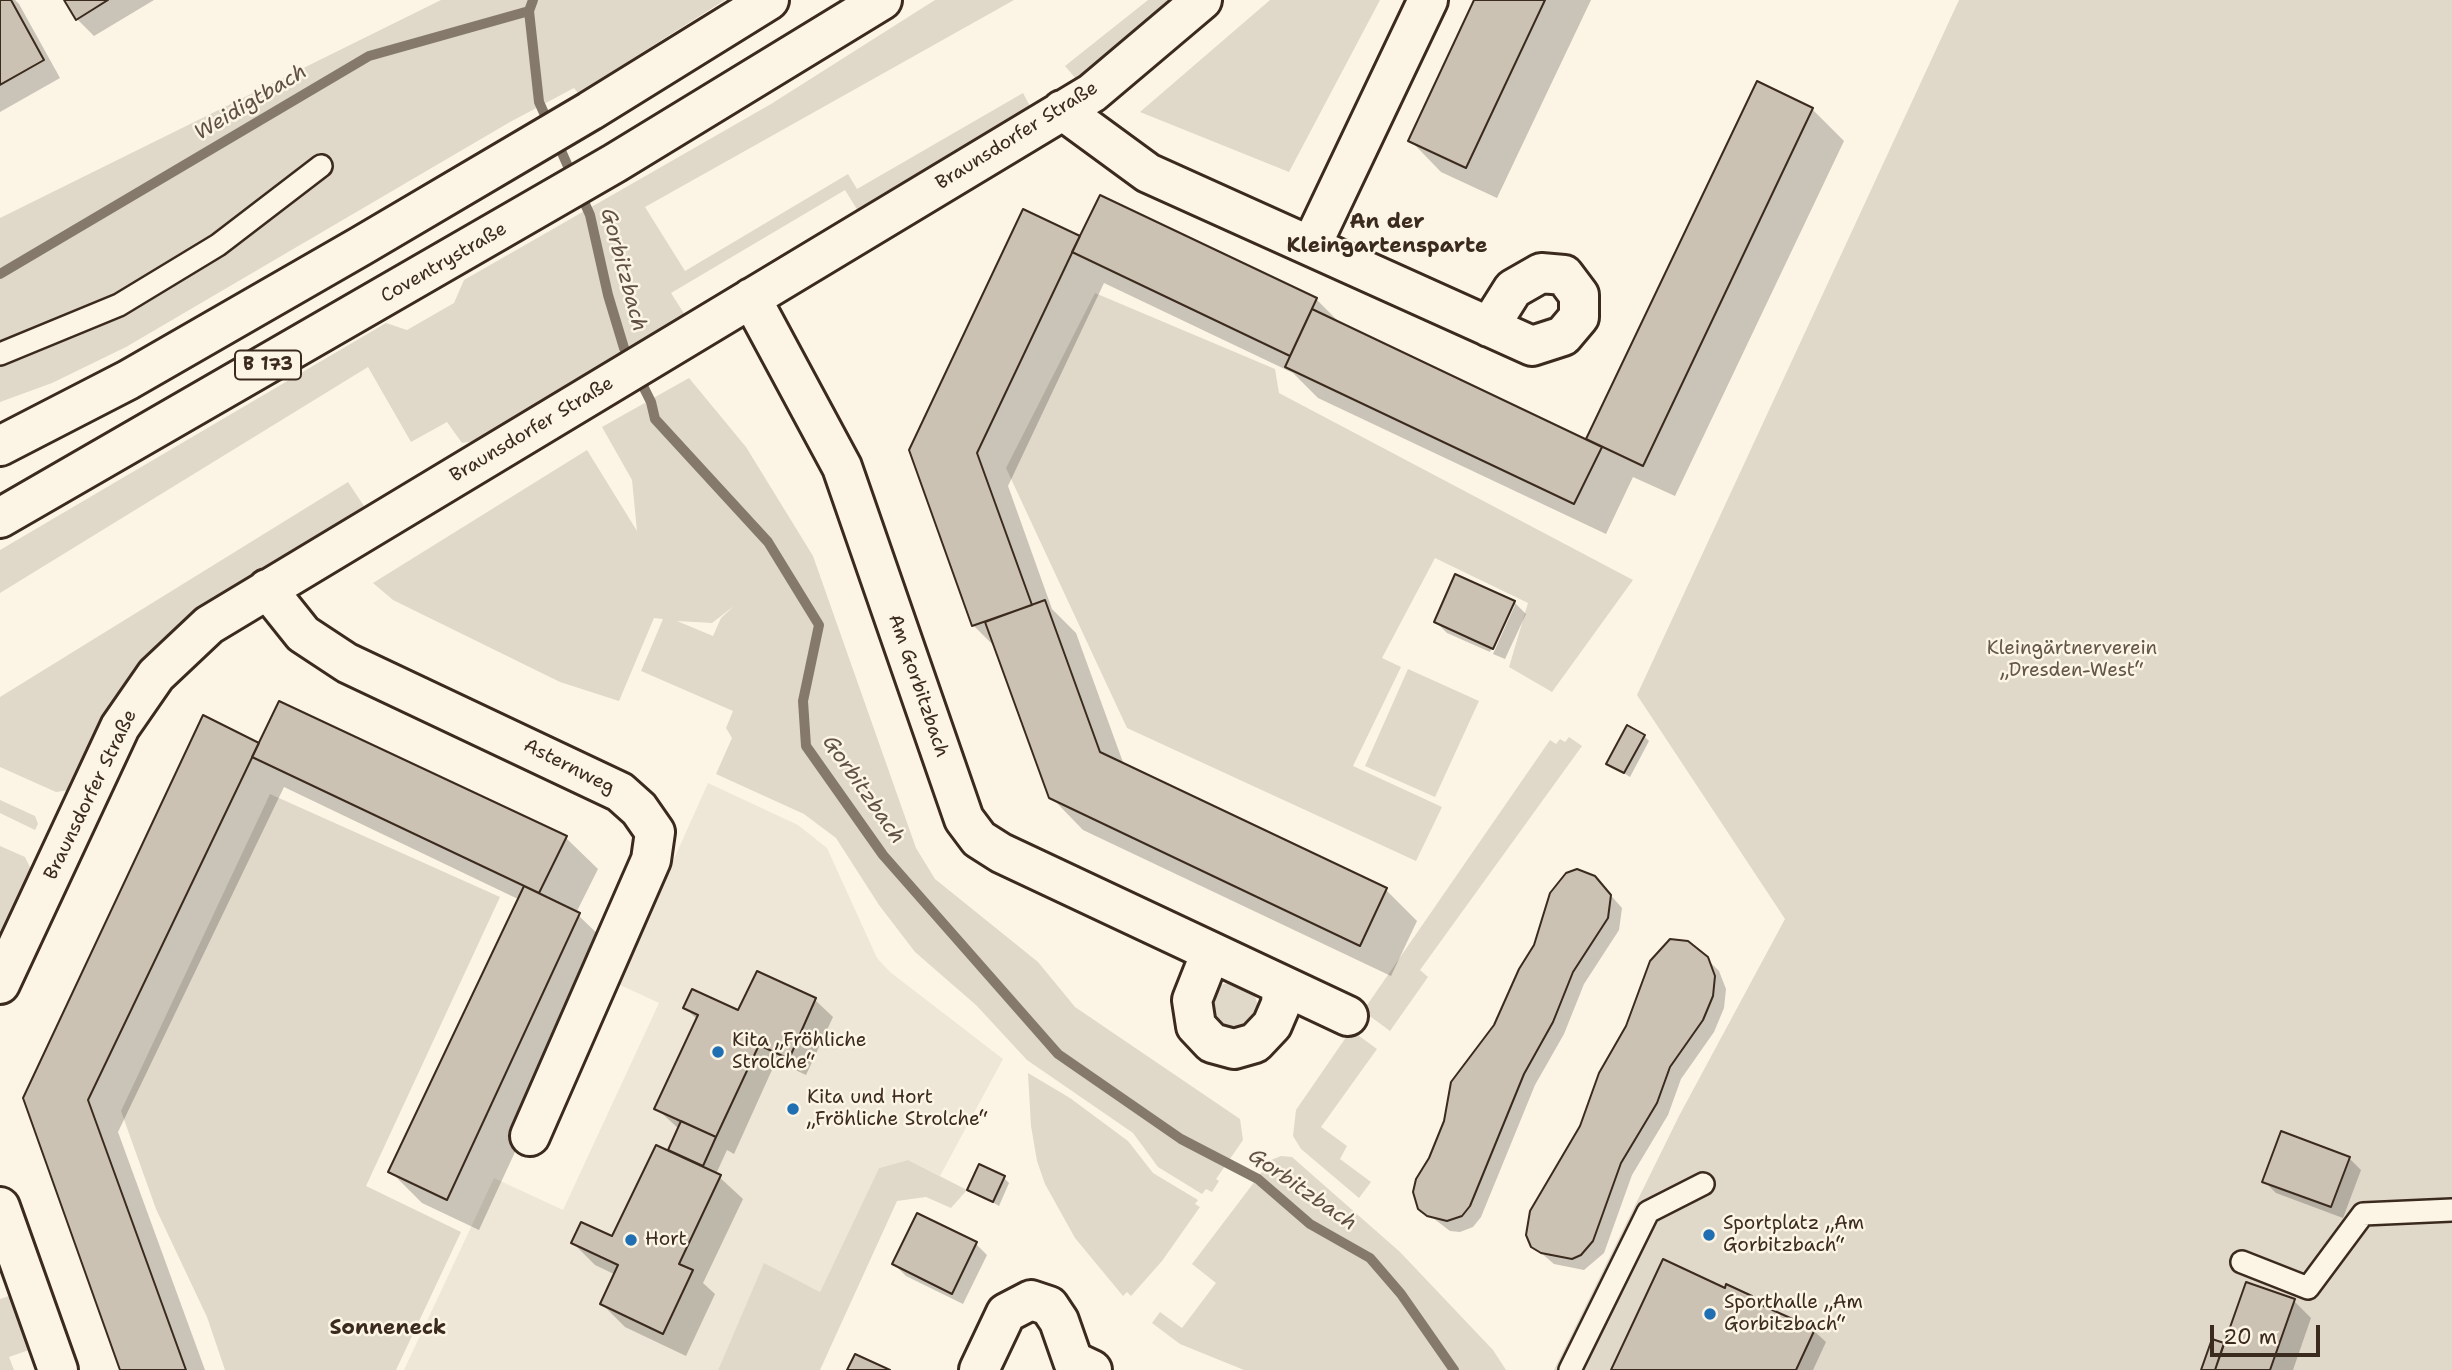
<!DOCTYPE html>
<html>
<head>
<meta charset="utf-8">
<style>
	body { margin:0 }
	#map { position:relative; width:2452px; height:1370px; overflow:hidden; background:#fcf5e5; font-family:"Shantell Sans",sans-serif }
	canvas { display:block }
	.scale { position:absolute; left:2210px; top:1325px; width:110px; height:32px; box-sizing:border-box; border:4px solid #3b2a1e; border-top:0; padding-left:9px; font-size:21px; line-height:24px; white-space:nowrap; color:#3b2a1e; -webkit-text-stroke:5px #fcf5e5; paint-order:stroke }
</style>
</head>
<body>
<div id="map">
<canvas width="2452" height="1370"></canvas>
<div class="scale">20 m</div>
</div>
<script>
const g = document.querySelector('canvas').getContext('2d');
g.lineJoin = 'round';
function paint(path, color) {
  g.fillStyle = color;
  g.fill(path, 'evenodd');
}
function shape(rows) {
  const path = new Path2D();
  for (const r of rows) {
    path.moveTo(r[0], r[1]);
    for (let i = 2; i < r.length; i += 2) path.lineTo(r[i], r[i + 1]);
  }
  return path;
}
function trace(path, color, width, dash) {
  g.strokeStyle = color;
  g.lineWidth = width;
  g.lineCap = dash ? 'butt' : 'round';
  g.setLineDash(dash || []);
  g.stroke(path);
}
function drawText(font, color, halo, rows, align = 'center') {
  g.font = font + ' "Shantell Sans",sans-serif';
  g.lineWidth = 5;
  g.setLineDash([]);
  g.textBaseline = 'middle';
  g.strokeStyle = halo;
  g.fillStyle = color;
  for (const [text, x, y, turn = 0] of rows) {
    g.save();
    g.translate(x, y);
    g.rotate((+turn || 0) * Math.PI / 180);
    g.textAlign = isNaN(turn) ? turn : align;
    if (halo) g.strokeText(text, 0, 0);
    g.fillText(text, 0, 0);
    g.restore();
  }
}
const built = shape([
	[708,783,798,825,827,848,877,958,890,972,1003,1059,940,1176,908,1160,879,1168,820,1292,764,1264,718,1370,404,1370,494,1178,563,1210,659,1003,618,984]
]);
const green = shape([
	[441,0,725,0,578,93,574,88,510,122,126,347,52,383,0,402,0,218],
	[935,0,1014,0,645,207,685,271,848,174,857,189,1023,93,1031,108,858,211,845,190,671,293,685,315,476,441,462,443,447,422,411,442,368,367,0,593,0,550,386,323,407,330,454,303,464,280,771,104],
	[1148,0,1173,0,1077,80,1065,66],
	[1270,0,1380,0,1289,172,1140,112],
	[1959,0,2452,0,2452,1370,1554,1370,1679,1116,1785,919,1637,695],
	[1095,293,1275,369,1279,393,1633,580,1552,692,1509,667,1528,603,1435,558,1382,658,1401,667,1353,766,1442,807,1416,861,1127,728,1006,468],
	[689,378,746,447,813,556,916,848,935,879,1038,962,1075,1007,1240,1119,1243,1140,1216,1179,1219,1181,1212,1192,1206,1189,1202,1194,1158,1167,1133,1133,1027,1060,976,1005,915,952,879,905,836,838,804,814,716,774,732,738,726,728,733,711,641,671,663,619,654,618,619,701,560,682,393,600,373,583,587,450,637,531,632,480,602,427],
	[734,606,721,618,713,636,677,621,712,623],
	[348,482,364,506,245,581,70,790,56,792,0,767,0,697],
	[1408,669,1479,701,1435,797,1365,766],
	[1569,737,1582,746,1420,970,1428,977,1390,1031,1363,1011,1550,740,1556,744,1560,739,1565,742],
	[270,794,500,897,366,1186,461,1232,396,1370,225,1370,207,1317,156,1209,121,1111],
	[0,800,35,816,38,824,35,830,0,813],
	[0,846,25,857,32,871,0,940],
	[1232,981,1254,993,1259,1009,1245,1031,1220,1031,1206,1001,1216,987],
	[1351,1030,1377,1049,1321,1127,1347,1146,1340,1159,1371,1182,1359,1198,1301,1149,1293,1136,1296,1110],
	[1028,1073,1070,1098,1128,1141,1153,1173,1198,1200,1195,1204,1200,1207,1162,1261,1131,1296,1127,1292,1123,1296,1075,1238,1045,1184,1037,1161,1031,1126],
	[1281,1156,1292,1157,1400,1252,1493,1350,1506,1370,1244,1370,1180,1344,1152,1323,1160,1312,1182,1328,1216,1283,1192,1264,1271,1160],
	[908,1160,967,1190,951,1208,926,1197,897,1201,820,1370,718,1370,764,1263,820,1292,879,1168],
	[9,1296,29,1350,9,1357,14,1370,0,1370,0,1299]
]);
const shadow = shape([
	[0,0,15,0,19,4,60,78,0,112],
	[66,0,154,0,94,36,77,19],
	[1476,0,1591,0,1497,198,1441,172,1410,140],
	[1758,83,1812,109,1844,141,1675,496,1633,477,1606,534,1318,398,1293,373,1104,283,1008,486,1052,609,1076,633,1124,765,1386,890,1417,921,1391,976,1083,830,1051,797,997,649,973,625,911,450,1081,238,1316,299,1342,325,1587,441],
	[1514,602,1526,614,1505,659,1493,654,1515,605,1511,605,1490,652,1447,633,1436,622],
	[280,703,566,838,598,869,576,913,610,946,479,1230,422,1203,391,1172,520,900,284,787,118,1132,205,1370,123,1370,25,1098,260,745],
	[1644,736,1649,741,1630,777,1608,763],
	[1606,890,1622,908,1619,930,1584,984,1564,1034,1535,1085,1481,1217,1473,1227,1460,1232,1450,1231,1420,1208],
	[1670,941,1707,959,1719,971,1726,989,1724,1008,1714,1032,1681,1079,1668,1115,1632,1175,1604,1253,1584,1270,1554,1264,1533,1246,1528,1235,1528,1219,1572,1146,1601,1074,1622,1039,1651,962],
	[757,973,815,1000,833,1017,806,1075,776,1061,734,1154,727,1150,716,1174,743,1199,703,1283,715,1294,686,1356,625,1327,602,1304,616,1275,595,1265,573,1243,613,1239,668,1152,679,1129,656,1108,698,1020,685,1008,739,1013],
	[2349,1158,2361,1170,2343,1218,2276,1193,2264,1181],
	[1004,1178,1009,1183,999,1206,969,1189],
	[976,1244,987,1255,963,1304,906,1276,894,1264],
	[1726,1290,1751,1297,1760,1306,1814,1331,1826,1342,1813,1370,1613,1370],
	[2294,1301,2311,1318,2293,1370,2203,1370,2223,1345,2225,1347]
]);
const stream = shape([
	[529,11,539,102,590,215,608,295,624,348,651,402,655,419,768,542,819,625,803,701,806,746,883,855,1058,1054,1181,1139,1258,1179,1310,1224,1370,1258,1401,1294,1454,1370],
	[0,274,369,56,529,11,533,0]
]);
const building = shape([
	[0,0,11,0,44,60,0,85,0,0],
	[64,0,108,0,76,20,64,0],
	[1474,0,1545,0,1466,168,1408,141,1474,0],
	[1757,81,1813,108,1643,466,1586,439,1757,81],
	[1100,195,1317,298,1290,356,1072,252,1100,195],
	[1023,209,1080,236,977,453,1032,605,972,626,909,450,1023,209],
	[1312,309,1602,447,1574,504,1285,367,1312,309],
	[1455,574,1515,601,1493,649,1434,622,1455,574],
	[1045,600,1100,752,1387,888,1360,946,1049,798,985,622,1045,600],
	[279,701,567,836,539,893,252,757,279,701],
	[203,715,259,743,88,1100,186,1370,120,1370,23,1098,203,715],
	[1627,725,1645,735,1624,773,1606,764,1627,725],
	[1577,869,1595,876,1611,895,1608,918,1573,972,1553,1022,1524,1074,1470,1206,1462,1216,1447,1221,1427,1216,1418,1209,1413,1192,1416,1179,1429,1158,1444,1121,1451,1082,1494,1025,1519,969,1534,945,1550,893,1566,873,1577,869],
	[524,886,580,913,447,1200,388,1172,524,886],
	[1670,939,1688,941,1708,957,1715,976,1713,996,1703,1020,1670,1067,1657,1103,1621,1163,1593,1241,1581,1255,1572,1259,1541,1253,1531,1247,1526,1235,1530,1211,1580,1126,1599,1073,1626,1026,1650,961,1670,939],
	[757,971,816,998,789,1059,759,1045,716,1137,654,1109,698,1015,683,1008,692,989,738,1010,757,971],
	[681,1121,716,1137,703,1166,668,1150,681,1121],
	[2281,1131,2350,1157,2331,1207,2262,1182,2281,1131],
	[656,1145,721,1175,679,1264,693,1270,663,1334,600,1304,618,1265,571,1243,581,1222,612,1236,656,1145],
	[979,1164,1005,1176,993,1202,967,1190,979,1164],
	[917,1213,977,1242,952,1294,892,1264,917,1213],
	[1663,1259,1725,1288,1726,1284,1752,1296,1750,1300,1815,1329,1796,1370,1611,1370,1663,1259],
	[2246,1282,2295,1299,2270,1370,2215,1370,2246,1282],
	[2212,1339,2224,1343,2215,1370,2201,1370,2212,1339],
	[855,1354,890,1370,847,1370,855,1354]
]);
const service = shape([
	[0,354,119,305,218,245,321,166],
	[2242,1262,2308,1288,2363,1214,2452,1210],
	[1570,1370,1648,1212,1703,1184]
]);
const minor = shape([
	[1062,110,1148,173,1532,346,1563,336,1579,317,1579,295,1564,275,1541,273,1513,289,1489,327],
	[1311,246,1428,0],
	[751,298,842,467,964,819,979,839,1001,853,1348,1016],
	[267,589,303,634,347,663,620,792,639,809,655,832,651,860,530,1136],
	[1211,952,1192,1000,1196,1026,1212,1043,1234,1049,1255,1043,1272,1025,1281,1004,1282,985],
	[0,984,120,727,156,675,209,625,1092,93,1202,0],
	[0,1207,58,1370],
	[979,1370,1006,1313,1031,1300,1049,1306,1059,1321,1073,1361,1092,1370]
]);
const primary = shape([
	[0,446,128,380,361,246,590,111,769,0],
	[0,518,615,163,882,0]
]);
const markers = [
	[718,1052,7,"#1f6fb2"],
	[793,1109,7,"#1f6fb2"],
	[1709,1235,7,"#1f6fb2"],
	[631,1240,7,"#1f6fb2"],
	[1710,1314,7,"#1f6fb2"]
];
const shields = [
	[268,365,66]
];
const shieldNames = [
	["B 173",268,365]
];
const streetNames = [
	["Braunsdorfer Straße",1017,136,-32],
	["Coventrystraße",444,263,-30],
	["Braunsdorfer Straße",532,430,-31],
	["Am Gorbitzbach",918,686,71],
	["Asternweg",569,767,27],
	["Braunsdorfer Straße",91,795,-64]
];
const parkNames = [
	["Kleingärtnerverein",2072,649],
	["„Dresden-West“",2072,671]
];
const poiNames = [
	["Kita „Fröhliche",732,1041],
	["Strolche“",732,1063],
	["Kita und Hort",807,1098],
	["„Fröhliche Strolche“",807,1120],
	["Sportplatz „Am",1723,1224],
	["Gorbitzbach“",1723,1246],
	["Hort",645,1240],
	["Sporthalle „Am",1724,1303],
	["Gorbitzbach“",1724,1325]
];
const waterNames = [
	["Weidigtbach",251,103,-31],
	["Gorbitzbach",623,270,75],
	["Gorbitzbach",863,790,55],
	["Gorbitzbach",1302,1190,35]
];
const neighbourhoodNames = [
	["An der",1387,223],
	["Kleingartensparte",1387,247],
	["Sonneneck",388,1329]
];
paint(built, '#eee6d6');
paint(green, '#e0d8c8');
paint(shadow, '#0003');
trace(stream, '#85796b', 10);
paint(building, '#ccc2b3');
trace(building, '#3b2a1e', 2);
trace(service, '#3b2a1e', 26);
trace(minor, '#3b2a1e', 44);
trace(primary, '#3b2a1e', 44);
trace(service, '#fcf5e5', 21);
trace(minor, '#fcf5e5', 38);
trace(primary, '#fcf5e5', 38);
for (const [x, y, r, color] of markers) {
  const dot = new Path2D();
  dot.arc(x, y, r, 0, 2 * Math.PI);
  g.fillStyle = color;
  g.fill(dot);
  trace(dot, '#fcf5e5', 2.5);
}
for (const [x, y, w] of shields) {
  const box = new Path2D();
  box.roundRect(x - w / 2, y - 14.5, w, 29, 5);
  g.fillStyle = '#fcf5e5';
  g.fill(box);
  trace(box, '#3b2a1e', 2);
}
drawText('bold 18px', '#3b2a1e', null, shieldNames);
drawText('19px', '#3b2a1e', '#fcf5e5', streetNames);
drawText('19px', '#645648', '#fcf5e5', parkNames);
drawText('19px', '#3b2a1e', '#fcf5e5', poiNames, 'left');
drawText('italic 21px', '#605144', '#fcf5e5', waterNames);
drawText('bold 21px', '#3b2a1e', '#fcf5e5', neighbourhoodNames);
</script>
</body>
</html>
